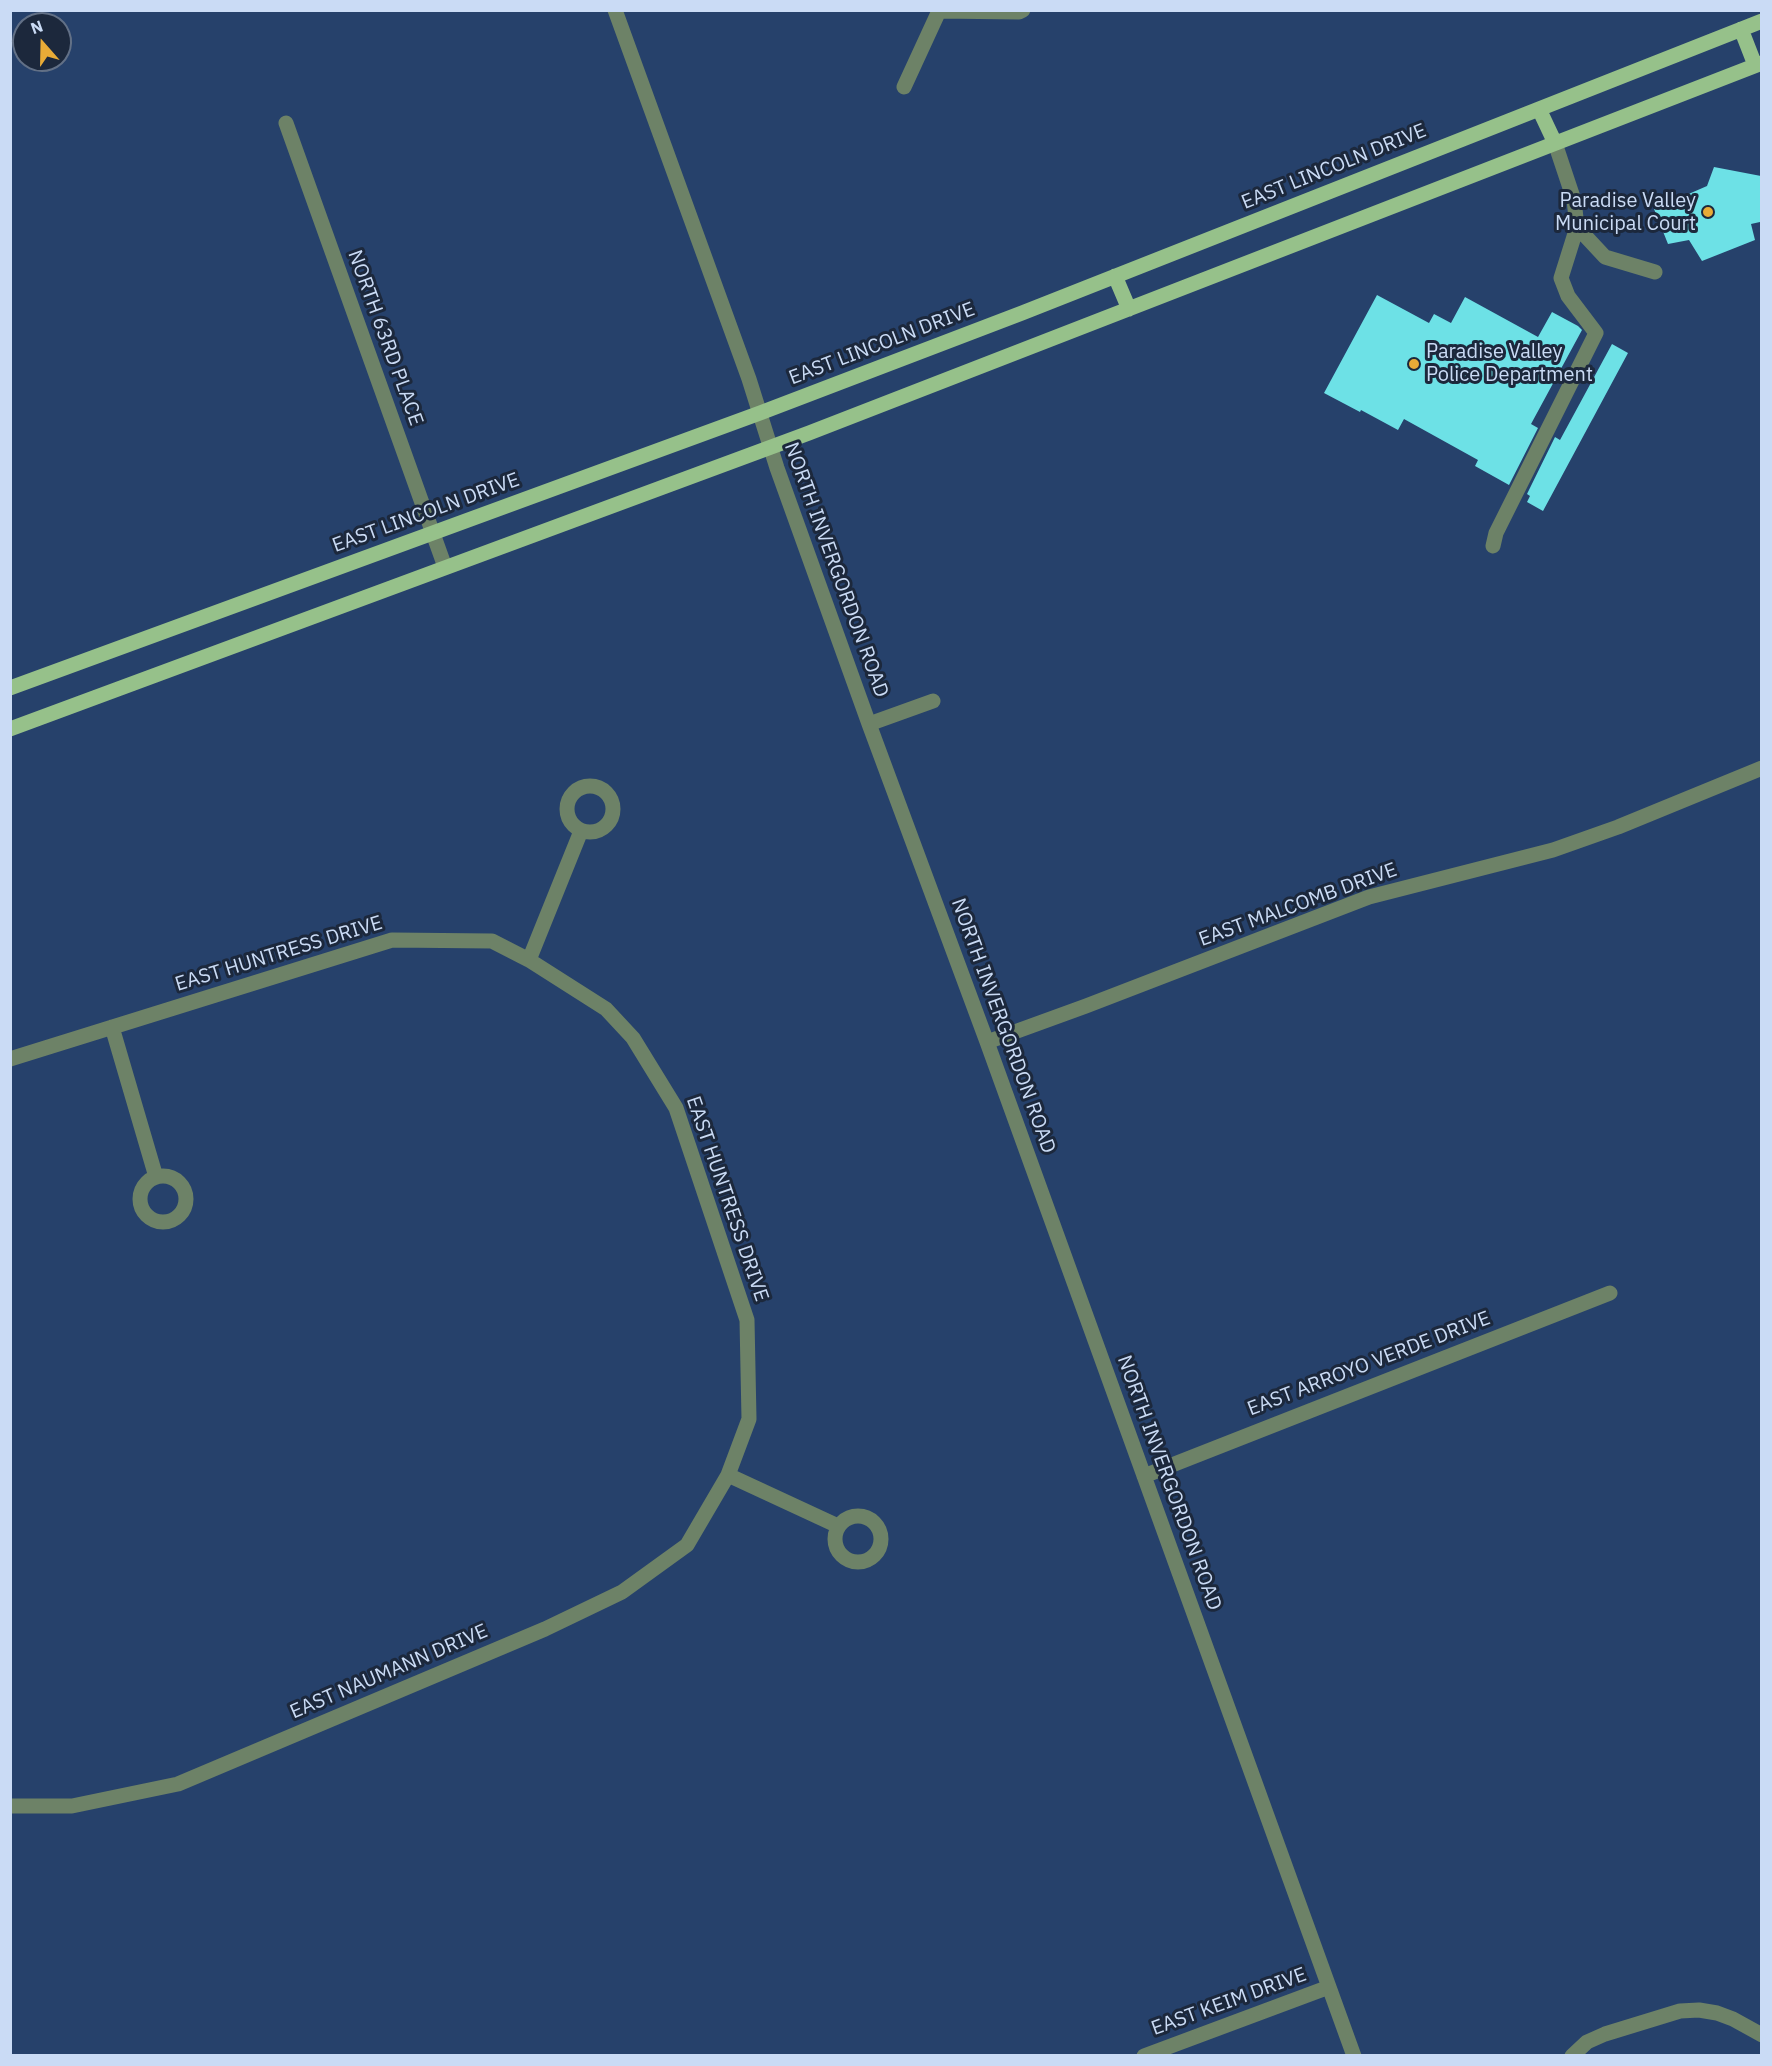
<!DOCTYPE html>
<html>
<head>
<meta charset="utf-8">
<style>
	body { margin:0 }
	#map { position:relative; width:1772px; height:2066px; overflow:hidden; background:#26416b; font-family:"IBM Plex Sans",sans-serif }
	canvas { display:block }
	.frame { position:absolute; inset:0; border:12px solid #cadbf5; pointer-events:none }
	.north { position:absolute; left:12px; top:12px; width:60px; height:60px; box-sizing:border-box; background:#1c283c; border:2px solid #627086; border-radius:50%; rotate:340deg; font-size:16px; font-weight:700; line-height:24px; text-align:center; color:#cadbf5 }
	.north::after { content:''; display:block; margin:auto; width:21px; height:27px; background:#e8ab37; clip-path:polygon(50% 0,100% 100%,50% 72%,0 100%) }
</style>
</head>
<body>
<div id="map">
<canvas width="1772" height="2066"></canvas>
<div class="frame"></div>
<div class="north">N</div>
</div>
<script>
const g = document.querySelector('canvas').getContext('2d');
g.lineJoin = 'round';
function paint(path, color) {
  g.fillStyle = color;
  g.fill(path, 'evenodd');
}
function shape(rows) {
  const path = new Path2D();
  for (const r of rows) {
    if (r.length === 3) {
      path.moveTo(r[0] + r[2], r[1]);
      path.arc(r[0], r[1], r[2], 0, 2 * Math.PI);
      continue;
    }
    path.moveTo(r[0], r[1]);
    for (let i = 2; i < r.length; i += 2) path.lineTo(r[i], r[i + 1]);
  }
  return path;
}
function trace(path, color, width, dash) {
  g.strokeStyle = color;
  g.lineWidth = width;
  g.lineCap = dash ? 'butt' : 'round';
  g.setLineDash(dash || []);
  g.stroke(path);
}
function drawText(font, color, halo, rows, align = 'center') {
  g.font = font + ' "IBM Plex Sans",sans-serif';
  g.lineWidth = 6;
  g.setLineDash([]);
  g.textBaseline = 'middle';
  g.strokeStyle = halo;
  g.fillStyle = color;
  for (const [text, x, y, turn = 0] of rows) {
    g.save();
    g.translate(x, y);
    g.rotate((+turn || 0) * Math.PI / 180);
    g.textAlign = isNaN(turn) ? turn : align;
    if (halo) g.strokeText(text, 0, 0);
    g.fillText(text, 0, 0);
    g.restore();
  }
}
const building = shape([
	[1714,167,1761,176,1761,216,1760,222,1751,224,1755,240,1702,261,1689,240,1668,244,1654,209,1707,186],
	[1377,295,1429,323,1434,314,1451,323,1465,297,1538,337,1552,312,1578,326,1582,330,1531,424,1538,428,1509,485,1475,466,1478,460,1404,419,1398,430,1361,410,1360,412,1324,393],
	[1612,344,1628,353,1543,511,1527,502,1530,496,1527,494,1555,437,1560,440]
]);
const minor = shape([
	[615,10,749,379,777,468,869,724,987,1042,1354,2056],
	[939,11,1019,12,1023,10],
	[904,87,939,11],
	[286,123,445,567],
	[1577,227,1605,257,1655,272],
	[1493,546,1496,533,1596,333,1568,296,1561,278,1577,227,1574,200,1555,143],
	[869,724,933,701],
	[590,809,23],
	[529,960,581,831],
	[112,1027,156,1177],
	[987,1042,1086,1006,1369,897,1553,850,1618,827,1762,768],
	[10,1059,392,940,492,941,529,960,606,1009,633,1038,676,1108,747,1320,749,1419,728,1475,687,1545,622,1592,545,1629,178,1784,72,1806,10,1806],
	[163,1199,23],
	[728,1475,838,1526],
	[1144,1476,1610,1293],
	[858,1539,23],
	[1144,2056,1329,1987],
	[1572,2056,1587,2042,1605,2034,1680,2011,1699,2010,1717,2013,1733,2019,1762,2035]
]);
const major = shape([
	[1741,29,1755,65],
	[1539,109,1555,143],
	[1115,276,1129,309],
	[10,688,760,413,1022,313,1762,21],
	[10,729,809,433,1762,63]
]);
const markers = [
	[1708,212,6,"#e8ab37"],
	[1414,364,6,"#e8ab37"]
];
const streetNames = [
	["EAST LINCOLN DRIVE",1334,167,-22],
	["NORTH 63RD PLACE",385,338,70],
	["EAST LINCOLN DRIVE",882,344,-21],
	["EAST LINCOLN DRIVE",426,513,-20],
	["NORTH INVERGORDON ROAD",836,570,70],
	["EAST MALCOMB DRIVE",1298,905,-20],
	["EAST HUNTRESS DRIVE",279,954,-17],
	["NORTH INVERGORDON ROAD",1003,1026,70],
	["EAST HUNTRESS DRIVE",727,1199,71],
	["EAST ARROYO VERDE DRIVE",1369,1364,-21],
	["NORTH INVERGORDON ROAD",1169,1483,70],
	["EAST NAUMANN DRIVE",389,1672,-23],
	["EAST KEIM DRIVE",1229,2002,-20]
];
const poiNames = [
	["Paradise Valley",1696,201],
	["Municipal Court",1696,224],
	["Paradise Valley",1426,352,"left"],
	["Police Department",1426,375,"left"]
];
paint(building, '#6de1e6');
trace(minor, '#6d8267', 15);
trace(major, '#96c18a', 15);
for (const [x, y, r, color] of markers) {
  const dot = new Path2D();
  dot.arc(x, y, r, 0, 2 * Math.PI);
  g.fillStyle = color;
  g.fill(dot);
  trace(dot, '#1c283c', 2);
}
drawText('20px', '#cadbf5', '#1c283c', streetNames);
drawText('20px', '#cadbf5', '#1c283c', poiNames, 'right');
</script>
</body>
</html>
